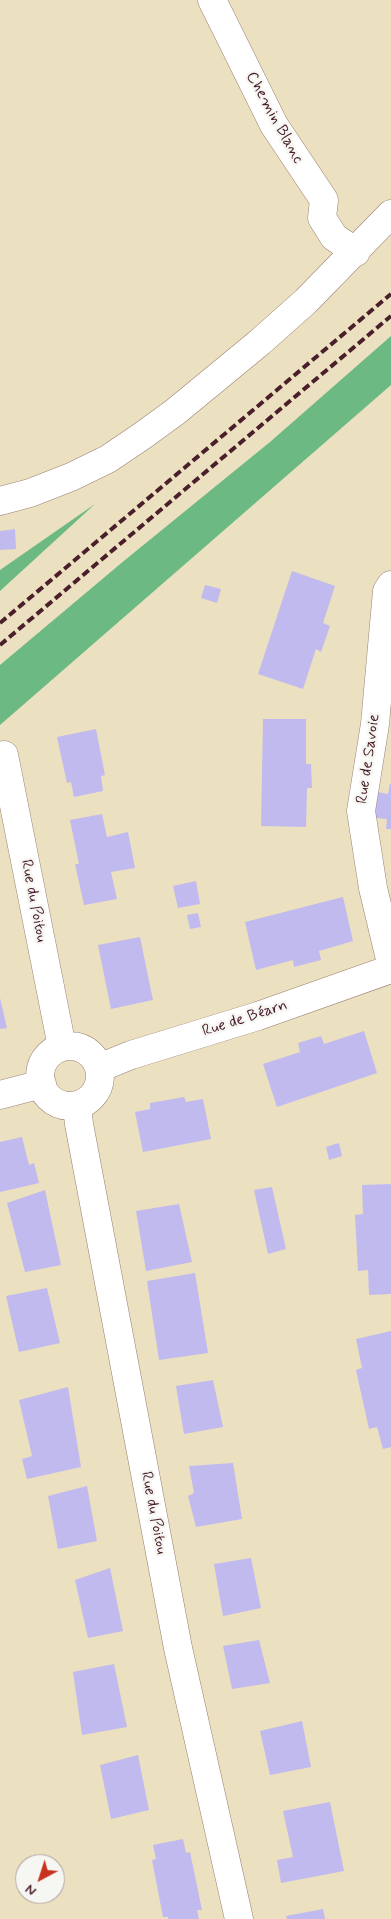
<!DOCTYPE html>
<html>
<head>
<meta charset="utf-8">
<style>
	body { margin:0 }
	#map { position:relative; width:391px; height:1919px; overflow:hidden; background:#ebe0bf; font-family:Mynerve,sans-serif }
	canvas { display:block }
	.north { position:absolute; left:15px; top:1854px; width:50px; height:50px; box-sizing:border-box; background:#f6f6f2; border:1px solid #b1a0a2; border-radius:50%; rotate:220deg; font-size:14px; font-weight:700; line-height:20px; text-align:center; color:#4a1f2b }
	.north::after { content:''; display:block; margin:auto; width:18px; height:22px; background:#c8321e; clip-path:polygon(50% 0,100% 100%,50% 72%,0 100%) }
</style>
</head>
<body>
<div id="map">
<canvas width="391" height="1919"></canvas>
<div class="north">N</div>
</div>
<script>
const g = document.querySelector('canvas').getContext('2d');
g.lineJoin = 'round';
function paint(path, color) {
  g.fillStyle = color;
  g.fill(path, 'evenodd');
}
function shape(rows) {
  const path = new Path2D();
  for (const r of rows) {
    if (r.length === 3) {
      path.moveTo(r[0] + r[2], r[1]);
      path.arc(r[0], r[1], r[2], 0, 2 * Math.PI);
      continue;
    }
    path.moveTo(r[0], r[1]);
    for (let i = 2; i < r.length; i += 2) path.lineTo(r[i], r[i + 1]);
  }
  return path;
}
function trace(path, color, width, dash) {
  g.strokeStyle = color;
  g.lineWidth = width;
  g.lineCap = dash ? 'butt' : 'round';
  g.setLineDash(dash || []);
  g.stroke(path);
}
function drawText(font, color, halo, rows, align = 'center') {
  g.font = font + ' Mynerve,sans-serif';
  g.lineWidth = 5;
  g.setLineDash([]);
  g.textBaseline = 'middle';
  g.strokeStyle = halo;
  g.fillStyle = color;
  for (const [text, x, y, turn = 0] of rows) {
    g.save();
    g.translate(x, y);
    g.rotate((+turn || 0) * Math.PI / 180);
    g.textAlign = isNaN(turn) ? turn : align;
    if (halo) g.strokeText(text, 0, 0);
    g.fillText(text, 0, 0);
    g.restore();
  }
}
const forest = shape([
	[391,336,391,385,0,725,0,665,125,560,270,442],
	[95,504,0,591,0,570]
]);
const building = shape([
	[15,529,16,549,0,550,0,531],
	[292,571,335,586,323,623,330,626,321,652,316,649,303,689,258,674],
	[205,585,221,589,217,603,201,598],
	[263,719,306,719,306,764,311,764,312,788,307,788,306,827,261,826],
	[96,729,105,775,101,776,103,791,74,797,71,782,67,783,57,737],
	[390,784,391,784,391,829,386,829,387,819,374,818,377,792,388,794],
	[102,814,107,837,128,832,135,868,111,872,117,899,84,905,75,864,79,864,70,820],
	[196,881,200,904,178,908,173,886],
	[343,897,353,941,319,951,321,960,294,967,293,960,256,970,245,922],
	[198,913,201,927,190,929,187,915],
	[140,937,153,1000,111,1009,98,945],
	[0,998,7,1028,0,1029],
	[364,1031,377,1073,277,1107,263,1064,300,1052,298,1043,321,1036,324,1044],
	[184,1097,186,1102,203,1099,211,1139,143,1152,135,1112,150,1109,150,1103],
	[22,1137,29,1165,34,1163,39,1183,0,1192,0,1142],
	[339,1143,342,1156,329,1160,326,1147],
	[391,1184,391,1294,369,1295,368,1270,358,1271,355,1215,363,1214,362,1185],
	[272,1187,286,1249,268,1254,254,1190],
	[45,1190,61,1265,25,1272,7,1203],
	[179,1204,192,1262,146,1271,136,1211],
	[195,1273,208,1353,159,1360,147,1281],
	[47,1288,60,1343,19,1352,6,1296],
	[391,1331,391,1447,383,1449,377,1427,369,1429,356,1370,362,1368,356,1339],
	[213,1380,223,1427,184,1434,176,1386],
	[68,1387,81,1467,27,1479,22,1459,32,1456,19,1400],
	[233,1463,242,1519,196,1527,188,1496,194,1493,189,1466],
	[87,1486,97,1541,58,1549,48,1496],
	[251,1558,261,1608,223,1616,214,1564],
	[110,1568,123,1631,88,1638,75,1580],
	[259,1640,270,1683,232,1689,223,1646],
	[114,1664,127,1727,82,1735,73,1672],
	[302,1721,311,1767,270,1775,260,1731],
	[138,1755,149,1810,111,1819,100,1765],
	[330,1802,344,1871,281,1883,277,1860,293,1857,283,1811],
	[183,1839,186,1853,190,1852,202,1910,197,1910,199,1919,168,1919,168,1917,163,1917,152,1860,156,1859,153,1845],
	[323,1909,325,1919,287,1919,286,1916]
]);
const minor = shape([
	[212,0,274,125,324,200,322,218,334,237,356,252],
	[0,501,30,493,71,477,108,459,142,436,175,412,260,342,306,301,391,214],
	[391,585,387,591,375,724,361,811,373,888,391,963],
	[4,755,62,1047],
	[70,1076,30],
	[99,1068,131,1055,258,1016,391,969],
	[0,1095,42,1084],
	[77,1105,79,1124,178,1648,239,1919]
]);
const rail = shape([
	[0,623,391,294],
	[0,645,391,316]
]);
const streetNames = [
	["Chemin Blanc",274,118,61],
	["Rue de Savoie",369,759,-82],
	["Rue du Poitou",33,901,79],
	["Rue de Béarn",245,1019,-18],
	["Rue du Poitou",153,1513,79]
];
paint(forest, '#6cb983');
paint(building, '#c1baef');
trace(minor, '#9a8075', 29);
trace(minor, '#fff', 28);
trace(rail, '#4a1f2b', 4, [8, 4]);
drawText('16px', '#4a1f2b', '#f6f6f2', streetNames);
</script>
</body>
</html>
